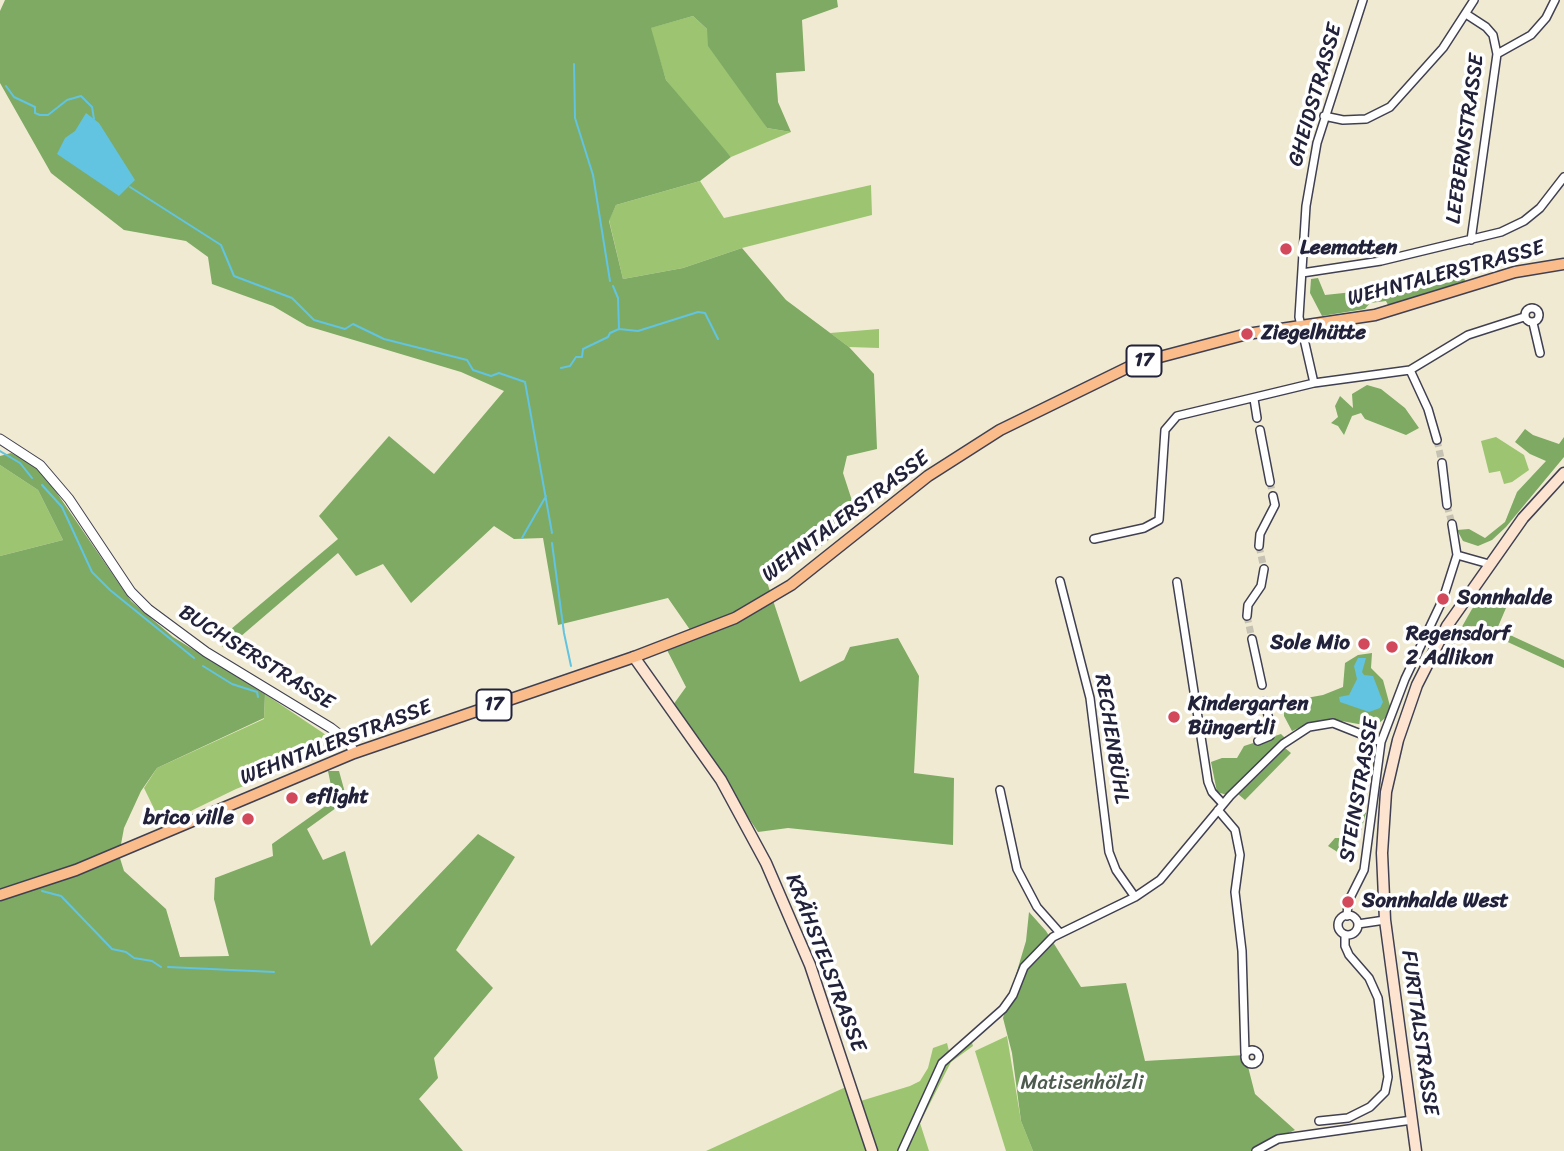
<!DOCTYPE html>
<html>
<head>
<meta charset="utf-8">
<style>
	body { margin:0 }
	canvas { display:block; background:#efead1 }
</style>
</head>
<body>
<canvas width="1564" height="1151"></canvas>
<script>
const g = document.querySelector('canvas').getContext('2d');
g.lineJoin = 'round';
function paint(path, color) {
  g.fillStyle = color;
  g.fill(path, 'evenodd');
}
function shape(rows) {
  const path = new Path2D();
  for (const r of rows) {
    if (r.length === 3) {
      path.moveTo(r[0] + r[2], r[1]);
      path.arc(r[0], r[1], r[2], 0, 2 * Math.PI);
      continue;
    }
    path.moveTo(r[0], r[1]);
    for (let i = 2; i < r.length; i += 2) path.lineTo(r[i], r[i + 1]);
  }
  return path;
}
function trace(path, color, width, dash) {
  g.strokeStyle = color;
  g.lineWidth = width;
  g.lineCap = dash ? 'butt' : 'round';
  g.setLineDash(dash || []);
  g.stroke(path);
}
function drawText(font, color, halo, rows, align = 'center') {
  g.font = font + ' Sriracha,sans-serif';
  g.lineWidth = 7;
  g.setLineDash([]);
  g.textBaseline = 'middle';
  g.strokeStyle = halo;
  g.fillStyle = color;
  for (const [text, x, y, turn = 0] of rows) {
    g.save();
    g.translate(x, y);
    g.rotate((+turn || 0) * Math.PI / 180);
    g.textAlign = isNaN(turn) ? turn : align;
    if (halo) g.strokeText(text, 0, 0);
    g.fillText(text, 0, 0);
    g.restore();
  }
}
const green = shape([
	[693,16,707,29,767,128,791,132,731,157,697,120,666,80,650,28],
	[700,181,724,218,871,185,872,215,742,248,683,268,623,279,609,220,616,205],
	[879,329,879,348,849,347,830,333],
	[1496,437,1524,455,1529,470,1512,482,1504,484,1500,471,1489,473,1481,441],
	[0,465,38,490,63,540,0,556],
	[265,694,335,741,335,750,236,789,162,825,144,788,157,768,264,719],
	[1007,1036,1021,1121,1033,1151,1006,1151,975,1051],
	[971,1039,973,1046,951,1062,920,1123,929,1151,706,1151,848,1086,854,1103,910,1086,920,1081,928,1068,933,1048,947,1043,950,1055]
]);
const forest = shape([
	[5,0,837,0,838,7,802,20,805,71,776,73,778,102,791,132,767,128,708,46,707,29,693,16,651,28,666,80,731,157,700,181,616,205,609,221,623,279,683,268,742,248,786,300,849,347,874,374,877,449,847,456,843,473,857,516,813,553,762,567,800,682,844,660,850,647,898,638,919,676,914,773,954,778,953,845,788,828,758,832,673,705,686,687,667,650,695,637,668,598,558,625,543,538,514,539,494,526,411,603,383,564,356,576,338,553,226,649,219,644,218,640,338,539,319,516,389,436,434,474,504,391,461,372,307,326,273,306,212,284,208,257,186,241,124,230,51,173,0,83,0,11],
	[1461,265,1466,285,1388,305,1386,301,1370,303,1365,309,1322,316,1310,293,1311,279,1318,278,1325,295,1381,289,1384,295,1390,297,1452,279],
	[1367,385,1381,389,1405,408,1419,428,1406,435,1365,419,1361,413,1352,416,1344,435,1338,426,1331,423,1338,417,1335,406,1340,396,1353,408,1352,394],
	[1525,429,1533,435,1559,444,1564,437,1564,457,1506,527,1492,540,1478,546,1463,541,1457,530,1469,529,1485,538,1505,522,1517,492,1546,461,1530,454,1515,442],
	[11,453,39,467,131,601,173,637,265,694,264,718,157,768,141,791,124,828,119,855,124,871,166,909,180,957,229,956,214,899,215,878,273,856,272,844,334,800,328,771,339,771,347,800,307,829,323,860,345,851,371,946,478,834,515,857,456,950,493,988,434,1058,438,1078,419,1099,463,1151,0,1151,0,556,63,540,38,490,0,465,0,456],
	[1482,598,1506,608,1497,629,1564,660,1564,668,1473,626,1466,627,1438,669,1472,609],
	[1372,653,1371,668,1383,680,1390,706,1385,718,1375,727,1336,720,1307,724,1292,731,1284,716,1284,702,1323,695,1343,687,1345,663,1358,655],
	[1281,734,1285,738,1227,795,1217,792,1211,762,1222,758,1237,758,1244,746],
	[1285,748,1291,753,1245,800,1238,794],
	[1356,807,1366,813,1360,834,1351,848,1339,853,1328,846,1335,838,1341,838,1348,831,1350,809],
	[1029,912,1046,931,1081,987,1126,983,1145,1061,1245,1055,1255,1094,1295,1130,1252,1151,1033,1151,1021,1121,1012,1053,1003,1018,1026,941]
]);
const water = shape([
	[86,113,99,123,135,180,119,196,57,154,65,138,75,131],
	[1358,658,1366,658,1362,672,1364,675,1373,676,1383,702,1380,708,1369,712,1340,702,1339,697,1349,695,1357,679,1354,666]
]);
const stream = shape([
	[574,64,575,118,593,175,610,281],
	[6,86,14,97,35,107,35,113,40,115,48,115,67,100,81,96,92,107,94,119],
	[130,187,221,245,234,276,292,298,314,320,345,329,353,324,384,339,467,360,473,370,491,376,499,373,525,382,552,533],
	[613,286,618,298,619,329],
	[561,368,570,366,576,357,582,357,583,349,608,337,610,333,619,329,638,331,698,312,705,313,718,339],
	[0,451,20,463,32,478],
	[42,485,62,507,92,572,110,590,194,658],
	[522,538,546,496],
	[552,543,564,633,571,666],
	[203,666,232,684,257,692,258,697],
	[42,891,61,896,112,949,126,952,134,958,152,961,161,967],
	[168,967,274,972]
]);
const minorTunnel = shape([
	[1437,440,1442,463],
	[1270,482,1273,496],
	[1447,505,1452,524],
	[1259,546,1264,569],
	[1247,616,1252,639]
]);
const minor = shape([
	[1466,14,1486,27,1493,35,1497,54,1471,240],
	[1497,54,1531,35,1546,18,1555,0],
	[1324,116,1343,120,1366,119,1390,107,1443,48,1474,0],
	[1302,273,1381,261,1501,232,1524,221,1540,208,1564,177],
	[1532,315,7],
	[1533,323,1540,353],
	[1410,370,1428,409,1437,440],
	[1314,383,1299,317,1306,206,1317,143,1363,0],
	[1254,399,1257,418],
	[1260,430,1270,482],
	[1442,463,1447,505],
	[1452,524,1457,555],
	[1094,539,1144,528,1159,520,1165,430,1177,416,1314,383,1410,370,1468,335,1524,317],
	[1259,546,1260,534,1275,505,1273,496],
	[1457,555,1489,564],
	[1060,581,1090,698,1109,852,1116,870,1135,897],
	[1177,582,1208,782,1212,792,1223,804],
	[1247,616,1248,605,1261,586,1264,569],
	[1252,639,1262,685],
	[1258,741,1270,736,1271,730,1265,701],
	[1000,790,1017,869,1037,907,1060,933],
	[1218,810,1235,830,1240,855,1235,892,1242,951,1245,1053],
	[1348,925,10],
	[1347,916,1348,902,1364,870,1381,742,1405,679,1443,599,1457,555],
	[1358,924,1385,920],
	[1252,1057,7],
	[1319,1121,1348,1118,1370,1107,1385,1092,1388,1077,1378,998,1369,978,1349,955,1345,946,1345,935],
	[902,1151,942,1063,1003,1009,1013,995,1024,967,1053,937,1135,897,1160,880,1230,796,1283,744,1309,727,1333,723,1381,742],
	[1256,1151,1278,1139,1412,1120]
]);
const tertiary = shape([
	[0,439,40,465,69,499,131,592,148,609,206,652,331,728,349,742,354,753]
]);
const secondary = shape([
	[634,657,721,780,766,863,810,965,872,1151],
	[1416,1151,1385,920,1382,853,1386,792,1398,740,1417,685,1447,626,1523,518,1564,473]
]);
const primary = shape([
	[0,895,76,870,354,753,634,657,735,618,791,585,928,476,1000,430,1137,363,1247,334,1375,315,1515,272,1564,264]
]);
const markers = [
	[1286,249,7,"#d1495b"],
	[1247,334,7,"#d1495b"],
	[1443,599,7,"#d1495b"],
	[1364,644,7,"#d1495b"],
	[1392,647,7,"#d1495b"],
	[1174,717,7,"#d1495b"],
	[292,798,7,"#d1495b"],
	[248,819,7,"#d1495b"],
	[1348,902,7,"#d1495b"]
];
const shields = [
	[1144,361,35],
	[494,705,35]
];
const shieldNames = [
	["17",1144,361],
	["17",494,705]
];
const streetNames = [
	["GHEIDSTRASSE",1316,95,-74],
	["LEEBERNSTRASSE",1466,139,-82],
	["WEHNTALERSTRASSE",1446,274,-15],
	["WEHNTALERSTRASSE",846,517,-37],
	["BUCHSERSTRASSE",256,658,32],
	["RECHENBÜHL",1111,739,81],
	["WEHNTALERSTRASSE",336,743,-21],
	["STEINSTRASSE",1360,790,-80],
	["KRÄHSTELSTRASSE",825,963,69],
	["FURTTALSTRASSE",1419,1033,82]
];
const poiNames = [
	["Leematten",1300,249],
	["Ziegelhütte",1261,334],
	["Sonnhalde",1457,599],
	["Regensdorf",1406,635],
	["2 Adlikon",1406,659],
	["Sole Mio",1350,644,"right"],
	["Kindergarten",1188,705],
	["Büngertli",1188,729],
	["eflight",306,798],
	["brico ville",234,819,"right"],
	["Sonnhalde West",1362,902]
];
const parkNames = [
	["Matisenhölzli",1082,1084]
];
paint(green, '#9dc571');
paint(forest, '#7eaa63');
paint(water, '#62c4e0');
trace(stream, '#62c4e0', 2);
trace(minorTunnel, '#c6c2b3', 7, [7, 3.5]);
trace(minor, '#414052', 10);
trace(tertiary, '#414052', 11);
trace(secondary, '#414052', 13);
trace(primary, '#414052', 13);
trace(minor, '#fff', 7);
trace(tertiary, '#fff', 9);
trace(secondary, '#fde4d1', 10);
trace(primary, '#fabc8b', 10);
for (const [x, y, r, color] of markers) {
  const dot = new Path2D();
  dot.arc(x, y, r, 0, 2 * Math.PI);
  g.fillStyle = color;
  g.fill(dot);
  trace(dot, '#fff', 2.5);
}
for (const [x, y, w] of shields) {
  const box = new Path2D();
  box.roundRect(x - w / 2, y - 15.5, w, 31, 5);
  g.fillStyle = '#fff';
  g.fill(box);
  trace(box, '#22223b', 2);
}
drawText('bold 19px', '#22223b', null, shieldNames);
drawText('21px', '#22223b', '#fff', streetNames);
drawText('bold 21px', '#22223b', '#fff', poiNames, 'left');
drawText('21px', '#4d5b4e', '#fff', parkNames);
</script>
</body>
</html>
